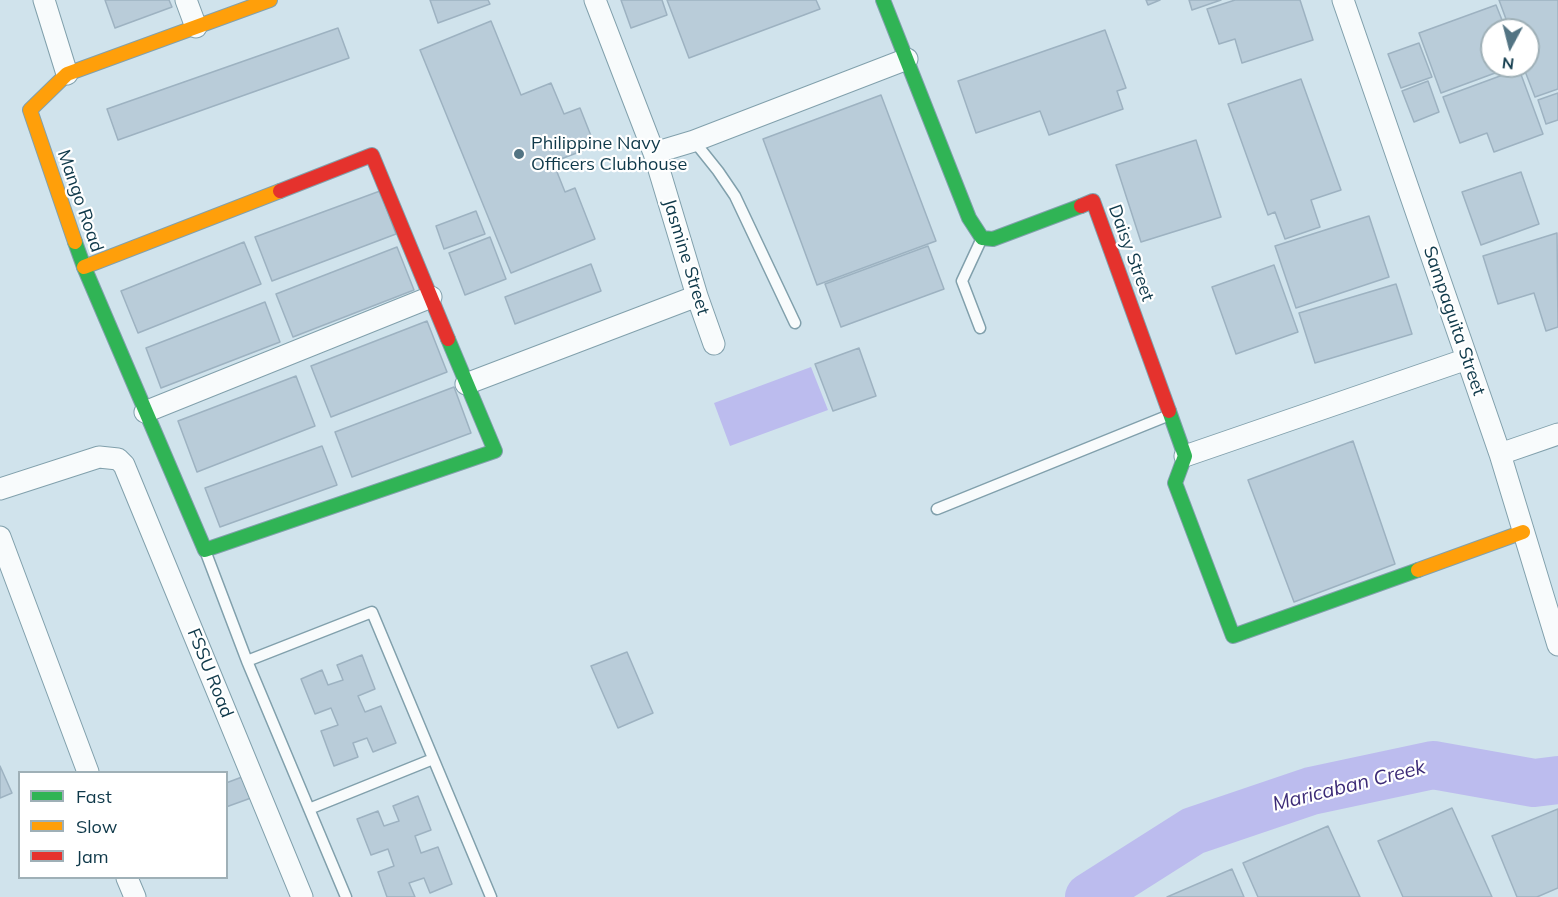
<!DOCTYPE html>
<html>
<head>
<meta charset="utf-8">
<style>
	body { margin:0 }
	#map { position:relative; width:1558px; height:897px; overflow:hidden; background:#d0e3ec; font-family:Mulish,sans-serif }
	canvas { display:block }
	.legend { position:absolute; left:18px; top:771px; width:210px; height:108px; box-sizing:border-box; background:#fff; border:2px solid #9fb0b7; margin:0; padding:8px 10px; list-style:none; font-size:18px; color:#0f394a }
	.legend li { display:flex; align-items:center; gap:12px; height:30px }
	.legend b { width:30px; border:2px solid #9fb0b7 }
	.north { position:absolute; left:1480px; top:18px; width:60px; height:60px; box-sizing:border-box; background:#fff; border:2px solid #9fb0b7; border-radius:50%; rotate:187deg; font-size:16px; font-weight:700; line-height:24px; text-align:center; color:#0f394a }
	.north::after { content:''; display:block; margin:auto; width:21px; height:27px; background:#537483; clip-path:polygon(50% 0,100% 100%,50% 72%,0 100%) }
</style>
</head>
<body>
<div id="map">
<canvas width="1558" height="897"></canvas>
<ul class="legend">
<li><b style="height:8px;background:#30b455"></b>Fast</li>
<li><b style="height:8px;background:#ff9f0a"></b>Slow</li>
<li><b style="height:8px;background:#e5322d"></b>Jam</li>
</ul>
<div class="north">N</div>
</div>
<script>
const g = document.querySelector('canvas').getContext('2d');
g.lineJoin = 'round';
function paint(path, color) {
  g.fillStyle = color;
  g.fill(path, 'evenodd');
}
function shape(rows) {
  const path = new Path2D();
  for (const r of rows) {
    path.moveTo(r[0], r[1]);
    for (let i = 2; i < r.length; i += 2) path.lineTo(r[i], r[i + 1]);
  }
  return path;
}
function trace(path, color, width, dash) {
  g.strokeStyle = color;
  g.lineWidth = width;
  g.lineCap = dash ? 'butt' : 'round';
  g.setLineDash(dash || []);
  g.stroke(path);
}
function drawText(font, color, halo, rows, align = 'center') {
  g.font = font + ' Mulish,sans-serif';
  g.lineWidth = 4.5;
  g.setLineDash([]);
  g.textBaseline = 'middle';
  g.strokeStyle = halo;
  g.fillStyle = color;
  for (const [text, x, y, turn = 0] of rows) {
    g.save();
    g.translate(x, y);
    g.rotate((+turn || 0) * Math.PI / 180);
    g.textAlign = isNaN(turn) ? turn : align;
    if (halo) g.strokeText(text, 0, 0);
    g.fillText(text, 0, 0);
    g.restore();
  }
}
const water = shape([
	[811,367,828,410,730,446,714,403],
	[1558,759,1558,797,1531,800,1536,761]
]);
const river = shape([
	[1089,897,1193,831,1311,791,1433,765,1534,783,1558,780]
]);
const building = shape([
	[105,0,169,0,172,7,115,28,105,0],
	[430,0,488,0,490,4,438,23,430,0],
	[621,0,662,0,667,15,631,28,621,0],
	[667,0,816,0,820,9,689,58,667,0],
	[1146,0,1160,0,1148,5,1146,0],
	[1189,0,1221,0,1192,10,1189,0],
	[1235,0,1300,0,1313,40,1242,63,1235,39,1219,44,1207,9,1235,0],
	[1499,0,1558,0,1558,89,1535,97,1523,66,1528,66,1528,30,1510,30,1499,0],
	[1496,5,1506,30,1492,30,1492,66,1514,66,1441,93,1419,33,1496,5],
	[491,21,521,95,551,83,564,114,580,108,595,146,553,162,565,192,575,188,595,239,511,273,420,50,491,21],
	[338,28,349,58,118,140,107,109,338,28],
	[1105,30,1126,88,1117,91,1123,109,1049,135,1040,111,976,133,958,81,1105,30],
	[1419,43,1432,77,1401,88,1388,54,1419,43],
	[1519,69,1543,134,1494,152,1487,133,1460,143,1443,97,1519,69],
	[1301,79,1341,190,1311,200,1320,227,1285,239,1275,212,1268,215,1228,104,1301,79],
	[1428,81,1439,112,1414,122,1402,91,1428,81],
	[1558,93,1558,120,1546,124,1538,100,1558,93],
	[881,95,936,241,817,285,763,139,881,95],
	[1196,140,1221,217,1141,242,1116,165,1196,140],
	[1521,172,1539,224,1481,245,1462,192,1521,172],
	[380,191,396,234,272,281,255,237,380,191],
	[476,211,485,234,444,249,436,226,476,211],
	[1369,216,1389,277,1296,308,1275,246,1369,216],
	[1557,233,1558,327,1546,331,1534,293,1498,304,1483,256,1557,233],
	[490,237,506,279,465,295,449,253,490,237],
	[244,242,261,284,138,333,121,291,244,242],
	[928,246,944,289,841,327,825,284,928,246],
	[397,247,414,290,293,337,276,294,397,247],
	[591,264,601,291,515,324,505,297,591,264],
	[1274,265,1298,332,1236,354,1212,287,1274,265],
	[1396,284,1412,334,1315,363,1299,313,1396,284],
	[265,302,280,342,161,388,146,348,265,302],
	[427,321,447,372,331,417,311,366,427,321],
	[859,348,876,396,833,411,815,364,859,348],
	[296,376,315,426,197,472,178,421,296,376],
	[454,387,471,433,352,477,335,432,454,387],
	[1353,441,1395,564,1294,602,1248,480,1353,441],
	[322,446,337,485,220,527,205,488,322,446],
	[627,652,653,713,618,728,591,666,627,652],
	[362,655,375,689,358,696,365,712,381,706,396,743,373,752,367,738,353,743,358,757,334,766,321,731,338,725,331,708,315,714,301,679,322,670,328,685,343,680,337,665,362,655],
	[0,766,12,793,0,798,0,766],
	[242,777,251,798,226,807,226,783,242,777],
	[418,796,431,830,415,836,421,853,438,847,452,884,430,893,424,878,409,883,415,897,387,897,378,872,394,866,388,849,371,855,357,819,378,811,384,826,399,821,393,806,418,796],
	[1452,808,1492,897,1403,897,1378,841,1452,808],
	[1558,809,1558,888,1537,897,1517,897,1492,836,1558,809],
	[1328,826,1360,897,1258,897,1243,863,1328,826],
	[1232,869,1244,897,1167,897,1232,869]
]);
const lane = shape([
	[694,141,718,171,735,196,795,323],
	[980,328,962,281,982,238],
	[937,509,1167,416],
	[206,553,247,661,346,897],
	[247,661,372,612,491,897],
	[309,809,433,759]
]);
const street = shape([
	[44,0,67,74],
	[186,0,196,27],
	[595,0,654,153,697,296,714,344],
	[1343,0,1500,454,1558,645],
	[654,153,694,141,907,59],
	[466,384,697,296],
	[145,412,431,297],
	[1500,454,1558,434],
	[1185,456,1467,359],
	[0,489,99,457,118,459,124,465,302,897],
	[0,537,88,772],
	[127,878,135,897]
]);
const fast = shape([
	[883,0,969,218,982,238,993,239,1081,206],
	[75,242,84,267,205,550,495,451,448,339],
	[1169,411,1185,456,1175,483,1233,636,1418,570]
]);
const slow = shape([
	[75,242,30,110,67,74,270,0],
	[84,267,280,191],
	[1418,570,1523,532]
]);
const jam = shape([
	[280,191,372,155,448,339],
	[1081,206,1093,201,1169,411]
]);
const markers = [
	[519,154,6,"#537483"]
];
const poiNames = [
	["Philippine Navy",531,144],
	["Officers Clubhouse",531,165]
];
const streetNames = [
	["Mango Road",80,201,71],
	["Daisy Street",1131,253,70],
	["Jasmine Street",686,257,73],
	["Sampaguita Street",1454,321,71],
	["FSSU Road",210,673,68]
];
const waterNames = [
	["Maricaban Creek",1349,786,-14]
];
paint(water, '#bcbcee');
trace(river, '#bcbcee', 48);
paint(building, '#b9ccd9');
trace(building, '#9db2c1', 1.5);
trace(lane, '#81a0ac', 13);
trace(street, '#81a0ac', 23);
trace(fast, '#81a0ac', 16);
trace(slow, '#81a0ac', 16);
trace(jam, '#81a0ac', 16);
trace(lane, '#f8fbfc', 10);
trace(street, '#f8fbfc', 21);
trace(fast, '#30b455', 14);
trace(slow, '#ff9f0a', 14);
trace(jam, '#e5322d', 14);
for (const [x, y, r, color] of markers) {
  const dot = new Path2D();
  dot.arc(x, y, r, 0, 2 * Math.PI);
  g.fillStyle = color;
  g.fill(dot);
  trace(dot, '#fff', 2);
}
drawText('18px', '#0f394a', '#fff', poiNames, 'left');
drawText('18px', '#0f394a', '#fff', streetNames);
drawText('italic 20px', '#3c2b77', '#fff', waterNames);
</script>
</body>
</html>
